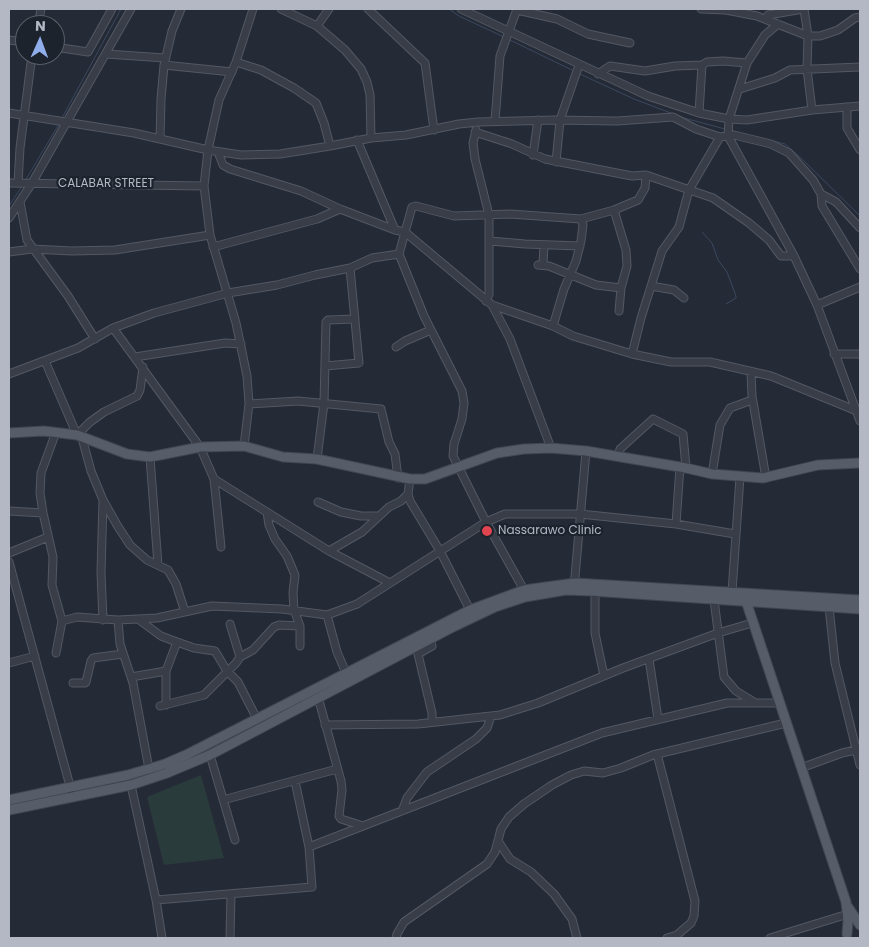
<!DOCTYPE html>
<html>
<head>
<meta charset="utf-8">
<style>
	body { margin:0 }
	#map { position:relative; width:869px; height:947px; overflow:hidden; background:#242b37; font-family:Poppins,sans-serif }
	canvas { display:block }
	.frame { position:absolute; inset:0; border:10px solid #b3b8c4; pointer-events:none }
	.north { position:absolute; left:15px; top:15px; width:50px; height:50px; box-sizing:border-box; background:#1d232d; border:1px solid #595f69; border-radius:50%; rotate:2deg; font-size:14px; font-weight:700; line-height:20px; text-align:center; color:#b3b8c4 }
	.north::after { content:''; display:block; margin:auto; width:18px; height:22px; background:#90aeeb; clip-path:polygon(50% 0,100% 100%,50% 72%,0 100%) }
</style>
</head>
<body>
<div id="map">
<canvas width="869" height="947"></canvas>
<div class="frame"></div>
<div class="north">N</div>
</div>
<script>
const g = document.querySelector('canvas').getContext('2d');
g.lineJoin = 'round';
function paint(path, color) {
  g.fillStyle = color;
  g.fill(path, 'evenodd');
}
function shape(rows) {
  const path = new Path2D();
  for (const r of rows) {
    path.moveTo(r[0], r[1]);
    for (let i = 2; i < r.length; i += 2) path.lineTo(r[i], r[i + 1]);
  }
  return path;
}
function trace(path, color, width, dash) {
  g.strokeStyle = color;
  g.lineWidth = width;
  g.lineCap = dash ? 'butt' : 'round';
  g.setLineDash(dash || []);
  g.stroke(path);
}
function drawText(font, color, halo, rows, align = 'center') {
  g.font = font + ' Poppins,sans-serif';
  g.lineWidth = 4.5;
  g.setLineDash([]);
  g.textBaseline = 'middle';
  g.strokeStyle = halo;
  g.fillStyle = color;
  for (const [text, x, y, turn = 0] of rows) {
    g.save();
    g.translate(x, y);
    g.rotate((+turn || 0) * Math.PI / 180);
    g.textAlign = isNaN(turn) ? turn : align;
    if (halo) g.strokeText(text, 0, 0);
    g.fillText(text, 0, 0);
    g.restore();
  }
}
const green = shape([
	[201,775,224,858,164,865,147,797]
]);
const stream = shape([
	[449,9,459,16,504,37],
	[508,39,574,71],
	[580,74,634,99,684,118,725,129],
	[62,118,121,9],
	[739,133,769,140],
	[773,141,785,144,802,159,860,216],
	[25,181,59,124],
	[9,206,22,186],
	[702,232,712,243,718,260,727,272,736,296,736,298,726,304]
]);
const minor = shape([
	[281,9,317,26,345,50,361,69,367,82,370,95,371,138],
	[368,9,425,63,434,130],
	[461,9,648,96,699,113,729,119,747,120,812,110,860,106],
	[701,9,726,10,757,16,808,36,820,36,838,30,855,18,860,17],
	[804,9,808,36,807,69,812,110],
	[517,10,557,19,588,34,630,43],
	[768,15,803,9],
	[778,24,765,35,747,63,729,119,728,136,794,256,817,305,860,421],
	[38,25,41,9],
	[317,26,329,9],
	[9,40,25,42],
	[55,47,88,52,112,9],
	[106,54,165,58],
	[236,62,261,70,294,88,316,103,324,123,330,146],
	[164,65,232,72],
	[598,74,610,66,645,71,675,66,702,65,707,62,723,61,747,63],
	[740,89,775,78,790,70,860,67],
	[847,107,847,128,860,150],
	[9,113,134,133,208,150,241,155,280,154,330,146,371,138,406,135,459,124,478,122,555,120,617,121,673,117,696,129,720,137,734,135,771,144,789,153,813,180,821,194,822,206,860,269],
	[699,113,702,65],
	[495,121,500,56,517,9],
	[476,130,473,143,475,159,489,215,489,294,486,301],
	[475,132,512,144,545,159,632,176,646,175,713,198,749,223,769,240,781,256,794,256],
	[160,139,161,99,164,65,172,31,181,9],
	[357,140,395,230],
	[218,152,223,165,230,169,301,191,340,209,395,230,405,232,412,207,416,206,454,216,510,214,581,219,614,210,638,200,645,188,646,175],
	[533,155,538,120],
	[556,162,560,120,579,65],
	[9,183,204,186],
	[18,183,20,148,32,55],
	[821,194,836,202,860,228],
	[20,202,27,240,68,296,95,339],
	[614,210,626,250,627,266,621,288,619,311],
	[9,218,32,183,131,9],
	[490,241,525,244,580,246],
	[213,247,317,219,340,209],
	[9,252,32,249,72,251,115,250,210,235],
	[538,265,549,266,596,285,621,288],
	[543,265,544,245],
	[350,268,372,258,399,254],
	[651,286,674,290,684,298],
	[492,305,510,339,551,448],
	[817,305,860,287],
	[553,326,564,289,576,261,581,241,583,225,581,219],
	[113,328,200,447,214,479,329,551,390,583],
	[396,347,405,341,431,330],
	[632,354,641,318,662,251,679,227,689,190,720,137],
	[834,354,860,354],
	[135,357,225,343,241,344],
	[45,361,77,435,90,422,104,412,137,396,140,390,143,367],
	[751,372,752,396,766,478],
	[9,374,78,348,113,328,154,313,228,293,277,285,315,275,350,268,359,363,325,366],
	[249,404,298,401,381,409,389,442,395,454,398,478],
	[56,432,41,473,40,493,43,513,53,557,52,585,62,621],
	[82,438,91,471,103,500,117,525,130,545,147,560,168,570,176,584,185,612],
	[244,446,249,404,247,376,236,323,210,235,204,186,208,150,219,100,236,62,253,9],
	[150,457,158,565],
	[618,457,620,449,653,419,683,434,686,468],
	[317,459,324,403,326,322,328,320,355,319],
	[712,474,720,425,730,408,752,400],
	[214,479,221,547],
	[410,479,408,494,410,501,440,551,470,610],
	[318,502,341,512,361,516,378,516],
	[9,511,43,513],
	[267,512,269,525,275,539,287,556,295,575,293,593,294,610,300,626,300,646],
	[676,524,680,467],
	[329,551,362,532,389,507,401,501,408,494],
	[9,553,48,537],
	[9,562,73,797],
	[574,588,586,451],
	[524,590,486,522,453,456,454,444,462,419,464,403,462,391,424,316,399,254,405,232,492,305,553,326,573,336,632,354,671,362,710,362,771,376,857,411,860,411],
	[595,591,595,633,604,676],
	[732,592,740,477],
	[714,600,724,677,736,691,754,702],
	[829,607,835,663,860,765],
	[327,615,337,652,346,673],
	[138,619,161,636,177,642,194,648,215,651,227,671,238,682,257,719],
	[103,620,101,573,103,500],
	[118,620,120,644,133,683,149,769],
	[430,639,432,646,418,654,432,713,432,722],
	[56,653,62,621,77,617,118,620,157,618,212,606,282,609,327,615,357,604,486,522,505,514,580,514,676,524,735,534],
	[240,657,253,650,274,627,279,625,300,626],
	[649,659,658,719],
	[9,663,35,656],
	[131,677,166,671],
	[73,683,85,683,86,682,91,661,93,658,123,654],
	[318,697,341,781,342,790,339,816,341,819,363,826],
	[166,705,166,671,177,642],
	[160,706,204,695,236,663,240,657,230,624],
	[325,725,418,724,500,715,538,703,623,668,718,633,752,623],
	[657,754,695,901,694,916,691,923,677,935,667,938],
	[210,755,235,840],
	[801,768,842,753,860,749],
	[131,785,156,900],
	[223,800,337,769],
	[402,811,407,798,427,772,476,739,487,728,491,716],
	[498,841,510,859,531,872,554,894,572,919,577,938],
	[309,847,602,733,727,703,779,703],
	[162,938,156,900,312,887,309,847,295,781],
	[230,938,231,894],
	[396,938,397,934,404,922,487,864,495,852,501,829,509,817,524,804,552,785,571,775,584,771,603,773,621,768,653,755,786,723],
	[770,938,848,914]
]);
const major = shape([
	[9,433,44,431,77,435,127,454,150,457,200,447,244,446,283,457,317,459,410,479,425,479,497,453,524,449,551,448,586,451,686,468,712,474,763,478,818,465,860,463],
	[745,598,846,902,848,921,847,934],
	[9,800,128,775,165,764,188,754,470,610,524,590,575,583,860,600],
	[9,810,131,785,167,773,210,755,453,627,495,607,525,597,566,590,591,591,860,609],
	[848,907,860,925]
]);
const markers = [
	[487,531,6,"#e0444e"]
];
const streetNames = [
	["CALABAR STREET",106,184]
];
const poiNames = [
	["Nassarawo Clinic",498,531]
];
paint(green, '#2a3b3c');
trace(stream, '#3b485f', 1);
trace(minor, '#535863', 9);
trace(major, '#414751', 11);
trace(minor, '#383d48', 7);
trace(major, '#565c68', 9);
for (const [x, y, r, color] of markers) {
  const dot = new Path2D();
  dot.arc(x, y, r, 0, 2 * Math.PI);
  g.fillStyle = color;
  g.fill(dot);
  trace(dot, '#1d232d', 2);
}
drawText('12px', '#b3b8c4', '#1d232d', streetNames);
drawText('12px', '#b3b8c4', '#1d232d', poiNames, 'left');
</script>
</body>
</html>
